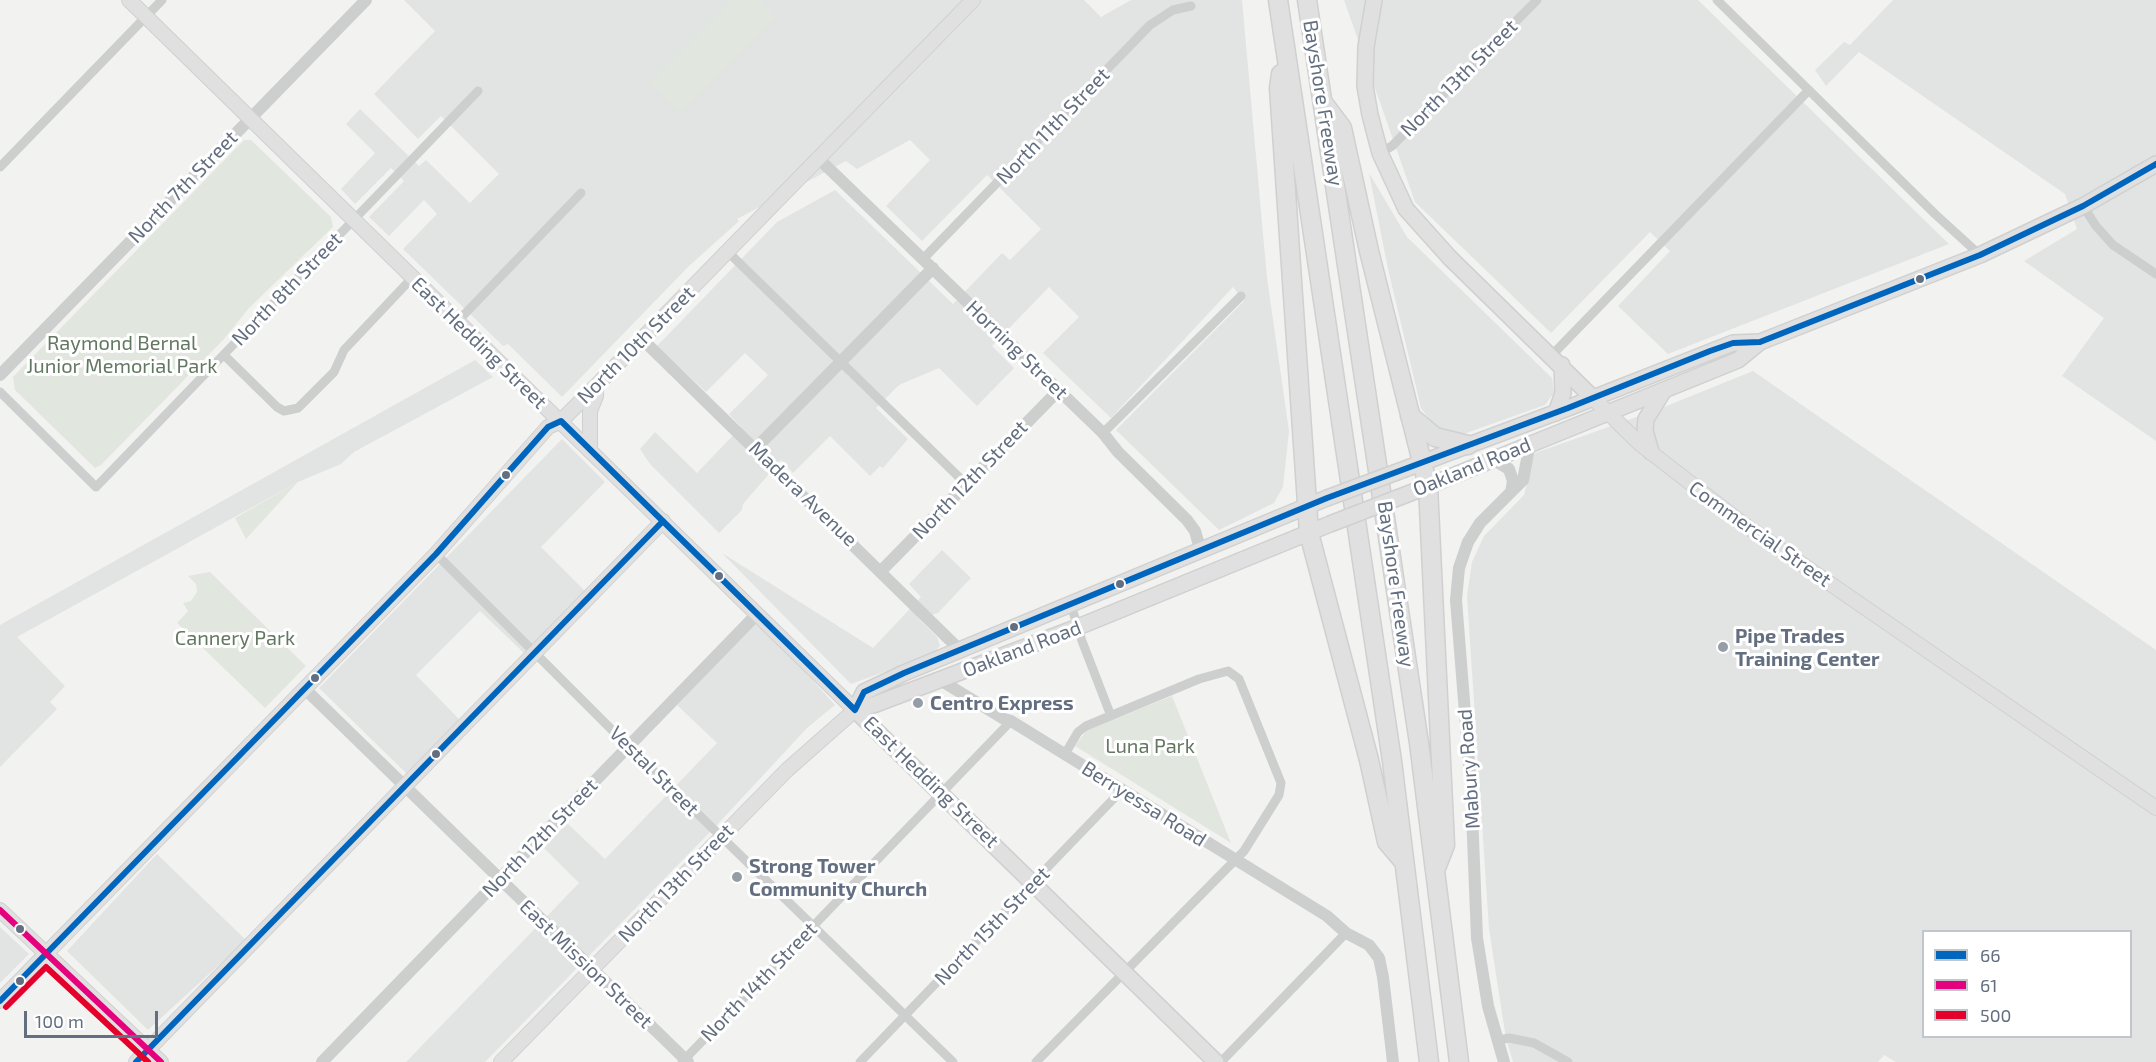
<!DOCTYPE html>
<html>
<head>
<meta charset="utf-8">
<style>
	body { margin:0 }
	#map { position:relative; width:2156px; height:1062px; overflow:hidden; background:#f2f3f0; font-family:"Exo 2",sans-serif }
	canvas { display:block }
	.legend { position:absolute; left:1922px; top:930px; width:210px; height:108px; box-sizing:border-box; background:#fff; border:2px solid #c1c5cc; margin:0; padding:8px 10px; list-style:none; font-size:18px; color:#636f80 }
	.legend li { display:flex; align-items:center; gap:12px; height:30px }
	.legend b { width:30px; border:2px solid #c1c5cc }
	.scale { position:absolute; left:24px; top:1011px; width:134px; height:27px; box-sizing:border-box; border:3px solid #636f80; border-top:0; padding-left:8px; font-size:18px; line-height:21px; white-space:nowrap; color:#636f80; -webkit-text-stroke:4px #fff; paint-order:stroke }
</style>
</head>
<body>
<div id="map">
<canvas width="2156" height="1062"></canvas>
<ul class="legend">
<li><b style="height:8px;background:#0065bd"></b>66</li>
<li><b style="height:8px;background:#e5007d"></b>61</li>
<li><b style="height:8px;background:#e4002b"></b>500</li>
</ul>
<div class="scale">100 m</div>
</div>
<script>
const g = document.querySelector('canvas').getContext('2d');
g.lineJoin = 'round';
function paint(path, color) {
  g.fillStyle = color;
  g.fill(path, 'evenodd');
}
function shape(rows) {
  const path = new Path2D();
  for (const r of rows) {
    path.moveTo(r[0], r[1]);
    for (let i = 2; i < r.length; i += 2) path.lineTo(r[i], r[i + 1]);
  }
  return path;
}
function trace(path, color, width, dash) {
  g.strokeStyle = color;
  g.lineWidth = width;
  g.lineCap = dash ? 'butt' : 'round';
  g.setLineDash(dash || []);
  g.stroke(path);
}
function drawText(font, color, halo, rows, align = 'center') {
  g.font = font + ' "Exo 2",sans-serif';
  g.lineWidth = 6;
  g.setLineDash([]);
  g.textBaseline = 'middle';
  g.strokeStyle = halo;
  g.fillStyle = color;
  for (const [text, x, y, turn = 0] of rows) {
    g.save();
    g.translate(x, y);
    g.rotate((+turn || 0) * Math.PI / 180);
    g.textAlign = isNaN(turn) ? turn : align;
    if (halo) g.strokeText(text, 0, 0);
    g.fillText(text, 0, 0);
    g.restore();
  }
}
const built = shape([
	[404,0,1084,0,1101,17,1131,0,1242,0,1267,278,1289,431,1283,487,1274,503,1219,530,1116,430,1244,301,1233,287,1111,418,1043,353,1079,317,1049,287,992,346,1014,368,977,406,939,368,899,385,876,408,908,439,883,468,880,466,870,476,830,436,793,473,781,460,743,504,742,510,719,533,650,464,640,449,655,432,697,473,741,427,729,414,768,375,745,353,706,392,657,346,777,222,835,190,953,304,1002,253,1010,260,1041,229,987,175,922,241,886,206,930,160,910,140,857,169,846,161,737,219,739,221,689,266,562,397,508,344,503,346,403,249,437,214,424,200,389,236,369,217,404,181,391,168,355,204,341,189,375,153,346,124,360,109,419,166,426,160,470,203,499,174,441,116,418,139,374,94,435,31],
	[1344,0,1698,0,1949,244,1668,354,1618,306,1670,251,1650,232,1551,333,1415,202],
	[1893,0,2156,0,2156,441,2062,376,2104,318,2024,261,2077,229,2065,194,1859,52,1826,86,1815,70,1844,42,1850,45],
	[1369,173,1407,237,1552,378,1554,393,1545,405,1455,437,1436,429,1421,408,1388,269],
	[475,360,493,377,354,452,341,464,298,482,17,637,65,686,50,702,57,709,0,767,0,625],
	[1753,371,2156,650,2156,1062,1896,1062,1884,1055,1878,1062,1513,1062,1506,1039,1489,929,1467,596,1472,562,1484,536,1524,495,1535,453,1659,409],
	[1924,932,2130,932,2130,1036,1924,1036],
	[562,439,605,482,541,547,585,591,525,654,480,611,416,675,460,720,407,774,319,688],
	[942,550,971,578,938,613,919,619,937,637,940,646,933,654,851,684,722,553,873,648,921,597,909,584],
	[758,620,835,705,807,728,717,825,485,1062,406,1062,579,883,544,848,567,823,605,859,717,743,677,705],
	[157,854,246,940,148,1030,67,951],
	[0,927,29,954,0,983]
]);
const green = shape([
	[732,0,757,0,775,18,681,113,650,83],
	[244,140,251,140,331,217,333,227,249,308,224,339,101,465,95,468,15,390,13,377],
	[298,482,246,539,235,518],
	[210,572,306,666,265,708,177,623,188,611,183,603,191,601,197,592,196,584,188,576],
	[1172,696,1231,843,1075,746,1087,730]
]);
const minor = shape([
	[1717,0,1935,214,1980,255],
	[1380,153,1392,146,1537,0],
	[0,167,162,0],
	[2083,206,2096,226,2113,245,2156,274],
	[728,252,966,484],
	[923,259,1150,25,1173,10,1191,6],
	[457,322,581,193],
	[224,355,277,407,284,411,298,408,334,372,344,350,412,278],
	[1552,355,1809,90],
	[0,392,96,487,478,91],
	[1103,433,1241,296],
	[436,554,629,747,953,1062],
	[1071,605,1082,641,1111,716],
	[1498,1040,1509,1038,1534,1043,1568,1062],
	[682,1062,1011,721],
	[860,1062,1122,790],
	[1036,1062,1244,851,1279,795,1281,783,1239,679,1228,671,1199,679,1086,726,1078,732,1065,754],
	[1221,1062,1346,933]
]);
const tertiary = shape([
	[818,158,1103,433,1118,452,1187,520,1195,531,1201,552],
	[642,339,961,651],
	[0,375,366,0],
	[756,448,933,268],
	[1494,460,1509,469,1513,481,1511,492],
	[882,570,1059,390],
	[940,680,1004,719,1011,721,1327,916,1346,933,1369,945,1379,958,1383,977,1393,1062],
	[305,689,688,1062],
	[322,1062,757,614],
	[1504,1062,1488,1006,1477,938,1471,789,1456,600,1459,568,1468,542,1480,523,1523,480,1530,444]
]);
const secondary = shape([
	[129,0,855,710,787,770,501,1062],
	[1593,398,1640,444,1742,523,2156,808],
	[590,451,590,411,596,396,596,386],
	[0,910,161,1062],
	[0,1001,436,554,548,427,561,421,596,386,973,0],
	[136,1062,663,521]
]);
const primary = shape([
	[1374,0,1366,47,1365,86,1370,115,1380,153,1406,209,1450,258,1593,398],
	[1556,413,1563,393,1562,365],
	[1651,452,1645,431,1646,419,1664,390],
	[1397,472,1568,408,1733,343,1760,342],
	[1418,490,1738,360,1760,342,1980,255,2083,206,2156,164],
	[855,710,864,692,904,673,1327,498],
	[855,710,876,704,1078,627,1330,524],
	[855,710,1216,1062]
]);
const motorway = shape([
	[1278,0,1392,761,1429,1062],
	[1307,0,1419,743,1459,1062],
	[1281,74,1279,88,1309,533,1369,760,1387,842,1404,862],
	[1324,104,1342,128,1369,251,1428,486,1445,845,1436,868],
	[1410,416,1435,437,1468,445]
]);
const primaryBridge = shape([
	[1327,498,1397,472],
	[1330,524,1418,490]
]);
const bus1 = shape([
	[855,710,864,692,904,673,1327,498,1568,408,1710,351,1733,343,1760,342,1980,255,2083,206,2156,164],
	[0,1001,436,554,548,427,561,421,855,710],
	[136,1062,663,521]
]);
const bus2 = shape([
	[0,910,161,1062]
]);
const bus3 = shape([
	[6,1007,46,967,148,1062]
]);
const markers = [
	[1920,279,5,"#636f80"],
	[506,475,5,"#636f80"],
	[719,576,5,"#636f80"],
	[1120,584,5,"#636f80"],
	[1014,627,5,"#636f80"],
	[1723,647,6,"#959da7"],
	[315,678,5,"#636f80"],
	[918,703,6,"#959da7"],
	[436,754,5,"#636f80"],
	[737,877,6,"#959da7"],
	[20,929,5,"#636f80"],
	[20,981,5,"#636f80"]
];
const streetNames = [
	["North 13th Street",1459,78,-45],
	["Bayshore Freeway",1323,103,81],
	["North 11th Street",1053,126,-46],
	["North 7th Street",183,187,-46],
	["North 8th Street",287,289,-46],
	["East Hedding Street",479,343,44],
	["North 10th Street",636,345,-45],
	["Horning Street",1017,350,44],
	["Oakland Road",1472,467,-22],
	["North 12th Street",970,480,-46],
	["Madera Avenue",803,494,44],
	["Commercial Street",1760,534,35],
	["Bayshore Freeway",1396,584,82],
	["Oakland Road",1022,649,-21],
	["Mabury Road",1469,769,-94],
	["Vestal Street",654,771,45],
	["East Hedding Street",931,782,44],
	["Berryessa Road",1144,804,32],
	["North 12th Street",540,838,-46],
	["North 13th Street",676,883,-46],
	["North 15th Street",992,926,-46],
	["East Mission Street",586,964,44],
	["North 14th Street",759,982,-46]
];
const parkNames = [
	["Raymond Bernal",122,343],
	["Junior Memorial Park",122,366],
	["Cannery Park",235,638],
	["Luna Park",1150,746]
];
const poiNames = [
	["Pipe Trades",1735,636],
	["Training Center",1735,659],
	["Centro Express",930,703],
	["Strong Tower",749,866],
	["Community Church",749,889]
];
paint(built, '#e2e4e3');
paint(green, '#e1e6df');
trace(secondary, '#cfd0d0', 16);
trace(primary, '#cfd0d0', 18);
trace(motorway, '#cfd0cf', 21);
trace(minor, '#cdcece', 9);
trace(tertiary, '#cdcece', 12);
trace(secondary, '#e0e0e1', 14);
trace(primary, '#e0e0e1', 15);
trace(motorway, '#e0e0e1', 18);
trace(primaryBridge, '#cfd0d0', 18, []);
trace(primaryBridge, '#e0e0e1', 15);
trace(bus1, '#0065bd', 6);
trace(bus2, '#e5007d', 6);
trace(bus3, '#e4002b', 6);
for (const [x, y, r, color] of markers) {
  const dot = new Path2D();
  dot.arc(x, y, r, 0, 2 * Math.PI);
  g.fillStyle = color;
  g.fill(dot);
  trace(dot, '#fff', 2);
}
drawText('20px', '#636f80', '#fff', streetNames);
drawText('20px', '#637861', '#fff', parkNames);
drawText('bold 20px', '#636f80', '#fff', poiNames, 'left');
</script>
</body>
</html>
